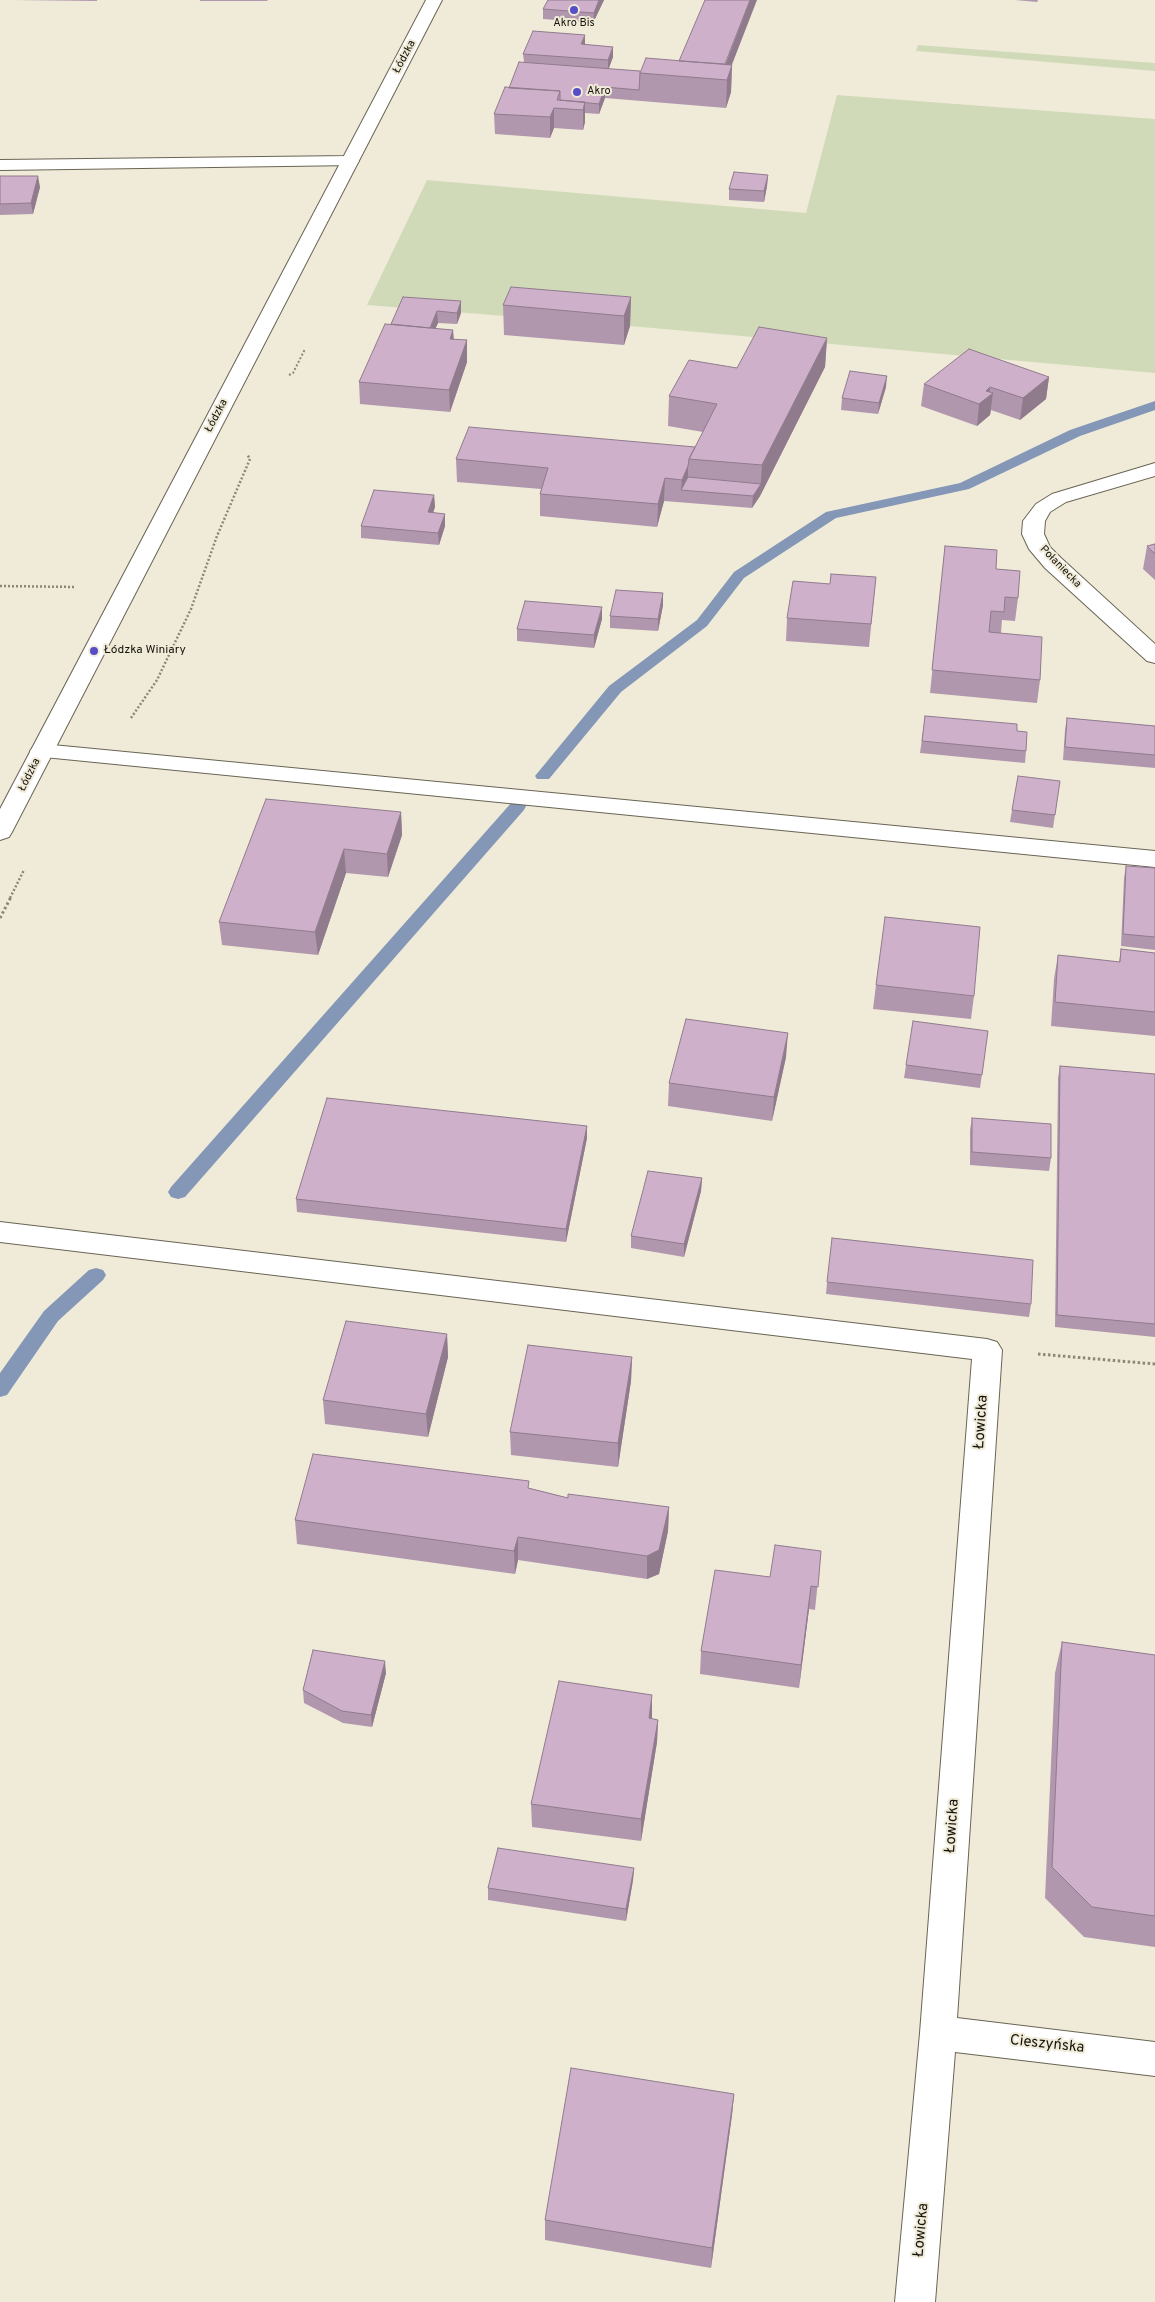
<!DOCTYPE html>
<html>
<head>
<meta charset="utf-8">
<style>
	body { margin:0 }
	canvas { display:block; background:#f0ebd8 }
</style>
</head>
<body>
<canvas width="1155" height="2302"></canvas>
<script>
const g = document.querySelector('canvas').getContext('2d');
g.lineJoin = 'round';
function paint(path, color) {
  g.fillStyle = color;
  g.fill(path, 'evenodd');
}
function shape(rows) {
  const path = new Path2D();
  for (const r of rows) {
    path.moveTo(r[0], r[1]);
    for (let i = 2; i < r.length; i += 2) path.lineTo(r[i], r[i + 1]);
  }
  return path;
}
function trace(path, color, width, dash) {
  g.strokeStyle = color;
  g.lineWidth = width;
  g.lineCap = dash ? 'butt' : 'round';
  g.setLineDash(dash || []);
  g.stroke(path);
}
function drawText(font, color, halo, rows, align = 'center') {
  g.font = font + ' Overpass,sans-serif';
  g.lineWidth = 4;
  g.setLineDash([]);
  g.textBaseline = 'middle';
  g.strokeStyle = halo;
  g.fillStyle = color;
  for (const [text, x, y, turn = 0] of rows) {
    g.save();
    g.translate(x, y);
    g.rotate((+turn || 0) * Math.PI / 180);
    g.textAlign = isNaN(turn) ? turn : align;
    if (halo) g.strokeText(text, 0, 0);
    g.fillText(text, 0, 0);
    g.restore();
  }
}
const green = shape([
	[918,45,1155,63,1155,71,916,51],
	[837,95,1155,119,1155,373,630,326,367,305,427,180,806,213]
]);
const stream = shape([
	[1155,401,1155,410,1080,436,969,489,836,518,744,578,707,626,621,692,549,779,537,779,535,776,609,686,697,620,734,572,826,512,960,483,1070,430,1155,401],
	[518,801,524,802,526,806,524,810,185,1197,178,1199,171,1197,168,1192,171,1187,512,802,518,801],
	[96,1268,103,1270,106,1275,103,1280,58,1321,7,1395,0,1397,0,1373,44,1311,89,1270,96,1268]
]);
const pathFar2 = shape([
	[289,375,293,373,305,349]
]);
const pathFar1 = shape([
	[0,586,76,587],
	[131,718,157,680,191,609,217,536,250,459,247,454],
	[10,898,24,870]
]);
const path = shape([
	[0,918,11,897],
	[1038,1354,1155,1364]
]);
const minor = shape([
	[350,156,356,157,359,161,356,165,0,170,0,160,350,156],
	[1155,463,1155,476,1066,502,1050,512,1045,521,1044,534,1050,547,1061,558,1155,644,1155,663,1147,661,1045,568,1029,549,1022,534,1023,521,1036,504,1052,494,1155,463],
	[42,744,1155,851,1155,867,34,756,30,751,34,746,42,744],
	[0,1222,987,1339,997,1342,1002,1350,957,2018,1155,2042,1155,2076,955,2052,935,2302,895,2302,920,2033,972,1359,0,1242,0,1222]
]);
const major = shape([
	[426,0,442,0,12,832,9,837,0,840,0,809,426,0]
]);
const wall = shape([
	[12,0,97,0,97,1],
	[200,0,268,0,267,1,200,1],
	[548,0,604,0,593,23,543,19,543,9],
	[1015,0,1038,0,1037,2],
	[585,45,613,47,613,57,608,69,640,71,679,61,732,65,731,92,726,108,605,98,599,114,585,113,585,122,583,130,554,128,550,138,495,134,494,114,524,62,523,54],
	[768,175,767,186,764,202,729,200,729,189],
	[0,176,40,187,33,214,0,215],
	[403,297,461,313,457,324,438,323,435,329,453,330,454,340,467,340,467,362,450,412,360,404,359,382,391,324],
	[631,297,630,326,624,345,504,335,503,305],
	[827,338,825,367,760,496,752,508,664,501,657,527,540,516,540,494,541,489,457,482,456,459,695,447,703,432,668,426,669,396,737,368],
	[1049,377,1046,399,1020,420,991,410,990,415,977,426,921,406,924,384],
	[886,387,878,414,841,410,842,398],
	[434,495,435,507,433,513,445,526,439,545,361,538,361,526],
	[1155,544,1155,580,1143,569,1147,546],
	[945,546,996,569,1018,598,1015,621,1002,620,1001,633,1040,680,1037,703,930,693],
	[876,577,869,647,786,641,787,618],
	[663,605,658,631,610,628,610,616],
	[602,619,594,648,517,641,517,629],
	[925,716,1017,731,1026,751,1025,763,920,753],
	[1067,718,1155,726,1155,768,1063,760,1065,730],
	[1060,781,1053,828,1010,822,1012,810],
	[401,812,402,835,388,877,346,873,318,955,222,945,219,922],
	[1126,866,1155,868,1155,950,1121,946,1124,878],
	[1121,949,1155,953,1155,1036,1051,1026,1054,979,1058,955,1119,962],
	[876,985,974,996,971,1019,873,1009],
	[988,1031,980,1088,904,1078,906,1065],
	[786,1057,772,1121,668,1106,669,1083],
	[1060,1066,1155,1074,1155,1337,1055,1327,1058,1078],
	[972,1118,1051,1158,1049,1171,970,1165,970,1130],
	[587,1126,587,1138,566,1242,297,1212,296,1199],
	[702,1178,701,1191,684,1257,631,1248,631,1236],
	[827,1282,1031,1304,1029,1317,826,1294],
	[447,1334,448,1357,428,1437,325,1424,323,1400],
	[632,1357,631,1381,618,1467,511,1455,510,1432],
	[529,1488,568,1498,669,1507,668,1531,659,1574,647,1579,518,1560,515,1574,297,1544,295,1520],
	[821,1551,815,1610,809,1609,799,1688,700,1674,701,1651,770,1577],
	[1062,1642,1155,1655,1155,1947,1084,1937,1045,1898,1055,1673],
	[386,1673,372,1727,343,1723,304,1703,303,1690],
	[652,1719,658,1720,657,1742,641,1841,532,1827,531,1804],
	[634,1868,633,1880,626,1921,488,1900,488,1888],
	[734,2094,732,2115,711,2268,545,2240,545,2220]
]);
const shadedWall = shape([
	[599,0,604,0,593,23,594,13],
	[750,0,757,0,726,80,724,68],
	[585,35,585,46,581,44],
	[613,47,613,57,608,71,608,60],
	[732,65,731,92,726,108,727,80],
	[605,87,605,98,599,114,599,104],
	[585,102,585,122,583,130,583,110],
	[554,108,554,128,550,138,550,117],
	[768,175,767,186,764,202,764,191],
	[38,176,40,187,33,214,31,203],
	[631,297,630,326,624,345,624,316],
	[461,301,461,313,457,324,457,313],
	[437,311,438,323,429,343,429,332],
	[453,330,454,352,450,339],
	[827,338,825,367,760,496,762,465],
	[467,340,467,362,450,412,449,390],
	[887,376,886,387,878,414,879,403],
	[1049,377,1046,399,1020,420,1023,398],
	[990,387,989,396,993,393,990,415,977,426,979,404,986,391],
	[688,466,688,489,681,490,682,480],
	[665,478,664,501,657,527,658,504],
	[761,484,760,496,752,508,753,496],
	[434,495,435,507,429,524,428,512],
	[445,514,445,526,439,545,438,533],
	[663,593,663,605,658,631,658,619],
	[602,607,602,619,594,648,594,635],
	[401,812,402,835,388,877,387,854],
	[344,849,346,873,318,955,315,932],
	[788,1033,786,1057,772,1121,774,1097],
	[587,1126,587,1138,566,1242,566,1229],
	[702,1178,701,1191,684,1257,684,1244],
	[447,1334,448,1357,428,1437,426,1414],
	[632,1357,631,1381,618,1467,618,1443],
	[669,1507,668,1531,659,1574,647,1579,647,1556],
	[518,1537,518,1560,515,1574,514,1551],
	[811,1586,809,1609,799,1688,801,1665],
	[385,1661,386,1673,372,1727,371,1715],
	[652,1695,652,1718,648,1741,649,1718],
	[658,1720,657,1742,641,1841,641,1819],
	[634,1868,633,1880,626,1921,626,1909],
	[734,2094,732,2115,711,2268,712,2248]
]);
const building = shape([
	[548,0,599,0,594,13,543,9,548,0],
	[705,0,750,0,725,64,679,61,705,0],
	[533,31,585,35,581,44,613,47,608,60,523,54,533,31],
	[646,58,732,65,727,80,640,73,646,58],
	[519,62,640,71,640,73,639,90,605,87,599,104,560,100,560,91,509,88,519,62],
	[505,87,560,91,557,100,585,102,583,110,554,108,550,117,494,114,505,87],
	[734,172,768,175,764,191,729,189,734,172],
	[0,176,38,176,31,203,0,204,0,176],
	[511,287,631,297,624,316,503,305,511,287],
	[403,297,461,301,457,313,437,311,430,328,391,324,403,297],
	[385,324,453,330,450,339,467,340,449,390,359,382,385,324],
	[759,327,827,338,762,465,689,459,717,404,669,396,689,360,737,368,759,327],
	[969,349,1049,377,1023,398,990,387,986,391,993,393,979,404,924,384,969,349],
	[850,371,887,376,879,403,842,398,850,371],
	[469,427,695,447,689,459,688,466,682,480,665,478,658,504,540,494,548,468,456,459,469,427],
	[688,477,761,484,753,496,681,490,688,477],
	[374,490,434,495,428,512,445,514,438,533,361,526,374,490],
	[1155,544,1155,554,1147,546,1155,544],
	[945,546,997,550,996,569,1020,571,1018,598,1005,597,1004,612,991,611,989,632,1042,637,1040,680,932,670,945,546],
	[831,574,876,577,871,624,787,618,793,581,830,584,831,574],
	[616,590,663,593,658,619,610,616,616,590],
	[525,601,602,607,594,635,517,629,525,601],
	[925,716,1017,724,1017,731,1027,732,1026,751,922,741,925,716],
	[1067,718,1155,726,1155,755,1065,747,1067,718],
	[1018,776,1060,781,1055,815,1012,810,1018,776],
	[266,799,401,812,387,854,344,849,315,932,219,922,266,799],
	[1126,866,1155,868,1155,937,1123,934,1126,866],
	[885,917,980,927,974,996,876,985,885,917],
	[1121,949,1155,953,1155,1012,1055,1002,1058,955,1120,962,1121,949],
	[686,1019,788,1033,774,1097,669,1083,686,1019],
	[913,1021,988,1031,982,1075,906,1065,913,1021],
	[1060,1066,1155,1074,1155,1324,1057,1315,1060,1066],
	[327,1098,587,1126,566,1229,296,1199,327,1098],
	[972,1118,1051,1124,1051,1158,972,1152,972,1118],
	[648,1171,702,1178,684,1244,631,1236,648,1171],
	[832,1238,1033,1260,1031,1304,827,1282,832,1238],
	[346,1321,447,1334,426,1414,323,1400,346,1321],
	[528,1345,632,1357,618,1443,510,1432,528,1345],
	[313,1454,529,1481,528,1488,568,1498,568,1494,669,1507,659,1550,647,1556,518,1537,514,1551,295,1520,313,1454],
	[775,1545,821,1551,818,1587,811,1586,801,1665,701,1651,715,1570,770,1577,775,1545],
	[1062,1642,1155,1655,1155,1916,1092,1907,1052,1867,1062,1642],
	[313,1650,385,1661,371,1715,342,1711,303,1690,313,1650],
	[559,1681,652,1695,649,1718,658,1720,641,1819,531,1804,559,1681],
	[498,1848,634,1868,626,1909,488,1888,498,1848],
	[571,2068,734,2094,712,2248,545,2220,571,2068]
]);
const markers = [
	[574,10,5,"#574ec6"],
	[577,92,5,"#574ec6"],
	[94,651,5,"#574ec6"]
];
const farPoinames = [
	["Akro Bis",574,24],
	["Akro",587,92,"left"]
];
const farStreetnames = [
	["Łódzka",405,57,-62],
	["Łódzka",217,416,-62],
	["Połaniecka",1060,567,46],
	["Łódzka",30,775,-63]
];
const poiNames = [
	["Łódzka Winiary",104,651]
];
const nearStreetnames = [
	["Łowicka",982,1422,-86],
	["Łowicka",953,1826,-86],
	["Cieszyńska",1047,2045,6],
	["Łowicka",922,2230,-85]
];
paint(green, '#d1dab8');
paint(stream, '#8497b6');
trace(minor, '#696454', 2);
trace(major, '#696454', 2);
trace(pathFar2, '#8b887a', 2, [2, 2]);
trace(pathFar1, '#8b887a', 2.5, [2, 2]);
trace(path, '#8b887a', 3, [2.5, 2.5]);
paint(minor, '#fff');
paint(major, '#fff');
paint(wall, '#b197ae');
paint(shadedWall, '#907b8d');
paint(building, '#ceb0ca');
trace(building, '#907b8d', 1);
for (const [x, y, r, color] of markers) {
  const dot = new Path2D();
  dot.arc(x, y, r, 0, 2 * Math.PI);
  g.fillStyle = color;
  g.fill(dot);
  trace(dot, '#f0ebd8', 2);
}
drawText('11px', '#14120b', '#f0ebd8', farPoinames);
drawText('11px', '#14120b', '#f0ebd8', farStreetnames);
drawText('12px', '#14120b', '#f0ebd8', poiNames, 'left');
drawText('15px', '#14120b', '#f0ebd8', nearStreetnames);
</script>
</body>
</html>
